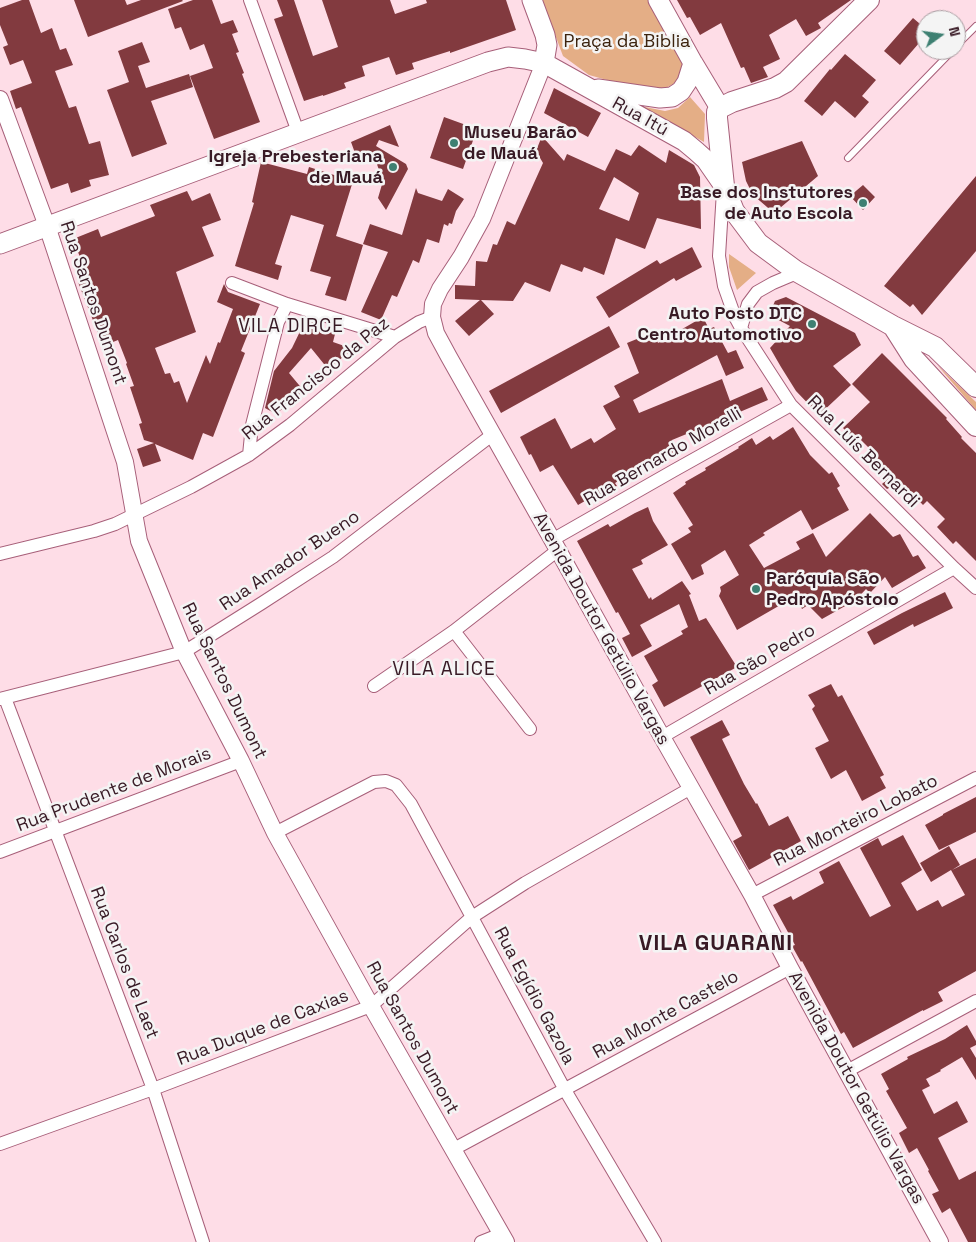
<!DOCTYPE html>
<html>
<head>
<meta charset="utf-8">
<style>
	body { margin:0 }
	#map { position:relative; width:976px; height:1242px; overflow:hidden; background:#fedde7; font-family:"Space Grotesk",sans-serif }
	canvas { display:block }
	.north { position:absolute; left:916px; top:10px; width:50px; height:50px; box-sizing:border-box; background:#f4f4f4; border:1px solid #a99da1; border-radius:50%; rotate:76deg; font-size:14px; font-weight:700; line-height:20px; text-align:center; color:#381a25 }
	.north::after { content:''; display:block; margin:auto; width:18px; height:22px; background:#3e8072; clip-path:polygon(50% 0,100% 100%,50% 72%,0 100%) }
</style>
</head>
<body>
<div id="map">
<canvas width="976" height="1242"></canvas>
<div class="north">N</div>
</div>
<script>
const g = document.querySelector('canvas').getContext('2d');
g.lineJoin = 'round';
function paint(path, color) {
  g.fillStyle = color;
  g.fill(path, 'evenodd');
}
function shape(rows) {
  const path = new Path2D();
  for (const r of rows) {
    path.moveTo(r[0], r[1]);
    for (let i = 2; i < r.length; i += 2) path.lineTo(r[i], r[i + 1]);
  }
  return path;
}
function trace(path, color, width, dash) {
  g.strokeStyle = color;
  g.lineWidth = width;
  g.lineCap = dash ? 'butt' : 'round';
  g.setLineDash(dash || []);
  g.stroke(path);
}
function drawText(font, color, halo, rows, align = 'center') {
  g.font = font + ' "Space Grotesk",sans-serif';
  g.lineWidth = 5;
  g.setLineDash([]);
  g.textBaseline = 'middle';
  g.strokeStyle = halo;
  g.fillStyle = color;
  for (const [text, x, y, turn = 0] of rows) {
    g.save();
    g.translate(x, y);
    g.rotate((+turn || 0) * Math.PI / 180);
    g.textAlign = isNaN(turn) ? turn : align;
    if (halo) g.strokeText(text, 0, 0);
    g.fillText(text, 0, 0);
    g.restore();
  }
}
const green = shape([
	[542,0,652,0,683,55,685,68,680,78,673,84,664,89,654,90,632,87,589,75,563,56],
	[690,97,705,114,704,142,640,106,665,111,678,108],
	[729,254,756,273,737,290,729,267],
	[937,365,976,402,976,410]
]);
const building = shape([
	[22,0,29,0,41,33,52,28,60,50,66,48,73,65,55,71,69,108,76,106,89,144,100,141,109,175,89,180,91,186,71,193,68,183,51,189,21,107,16,109,10,91,32,83,23,60,10,65,3,47,8,45,0,25,0,8],
	[74,0,125,0,127,5,141,0,182,0,183,1,88,37],
	[193,0,212,0,221,24,233,20,238,32,232,34,239,52,236,53,244,73,242,74,260,122,214,139,190,76,213,68,204,44,190,50,181,27,175,29,168,9],
	[277,0,294,0,313,56,338,47,322,0,390,0,395,14,427,3,426,0,506,0,516,30,450,53,450,51,412,63,414,69,396,75,389,57,362,66,365,76,344,83,346,88,323,96,323,95,304,101,274,19,283,16],
	[677,0,851,0,818,23,821,28,806,36,796,19,769,35,780,59,763,67,768,77,751,83,744,67,741,68,721,23,700,35,690,17,687,18],
	[913,18,926,29,926,35,900,65,884,51],
	[142,42,150,62,138,66,146,88,189,74,193,87,151,101,167,144,132,157,107,90,129,82,118,51],
	[845,54,876,80,862,96,869,102,855,118,835,101,822,116,804,101,830,69,831,70],
	[554,88,601,113,588,137,544,113],
	[444,117,477,129,463,169,430,158],
	[390,125,399,147,379,140,376,146,406,164,408,169,386,210,378,198,383,181,374,156,359,164,351,142],
	[542,136,564,161,567,154,607,172,605,171,616,149,631,156,639,145,666,163,669,150,694,165,700,177,701,229,657,218,645,249,616,238,604,275,584,267,582,272,561,264,550,292,525,282,513,301,481,300,494,314,469,336,455,321,480,300,455,299,455,285,475,286,476,261,487,262,493,244,497,245,507,221,515,225,543,163,536,151],
	[614,177,639,193,629,221,599,209],
	[802,141,818,176,774,213,753,195,746,181,742,162],
	[261,162,307,174,309,167,353,181,336,236,363,245,346,301,325,295,331,277,310,271,324,225,291,215,275,264,282,266,278,280,235,266,254,203,252,202],
	[976,176,976,251,922,315,913,304,910,307,884,286],
	[863,185,875,197,863,210,850,196],
	[416,188,418,193,442,201,448,189,464,199,456,211,452,224,449,223,448,226,444,224,439,243,427,239,419,263,413,260,397,297,392,295,381,320,361,312,388,252,363,244,370,224,402,235],
	[187,191,192,201,210,193,221,220,202,227,214,256,176,272,196,332,155,348,165,374,170,373,174,383,179,381,187,403,206,355,210,364,218,342,220,343,233,309,217,302,224,284,228,292,260,304,241,351,245,353,213,437,203,433,193,460,155,444,161,461,143,467,137,449,154,443,144,440,139,424,142,423,130,387,134,386,126,364,127,363,118,340,103,346,78,282,88,278,78,252,73,254,68,241,98,229,101,237,155,216,150,205],
	[692,247,702,267,676,281,674,278,609,318,596,297,657,260,660,264],
	[786,297,855,333,861,345,833,366,851,385,819,415,796,391,781,367,770,348,790,326,769,315,775,301],
	[703,317,709,329,714,327,728,353,736,350,744,368,726,376,717,355,633,400,639,413,722,379,730,401,762,387,768,400,735,414,737,417,719,424,718,421,672,440,677,450,653,463,652,460,615,483,617,486,598,496,597,494,578,505,553,465,540,472,531,454,529,455,520,437,555,418,571,449,591,438,594,443,616,429,603,406,620,397,614,386,639,373,627,343,654,332,658,343],
	[306,319,335,334,333,342,353,349,328,369,311,348,289,373,304,391,276,414,265,408,274,371,292,348],
	[609,326,620,347,501,413,489,391],
	[882,353,947,418,946,419,962,437,961,438,976,453,976,561,956,541,953,544,937,527,945,519,927,501,923,505,901,482,887,489,882,484,891,476,875,460,878,457,860,439,857,442,843,428,870,402,852,384],
	[793,427,810,455,829,474,832,472,840,486,837,488,849,510,812,530,801,510,763,533,765,535,749,545,764,568,800,549,796,542,813,533,826,557,870,513,893,537,900,534,913,557,918,555,926,568,892,588,885,577,870,593,866,589,849,607,847,605,822,619,808,605,802,609,796,596,737,630,719,596,721,591,720,587,739,575,725,550,701,565,704,574,692,580,671,544,691,532,688,528,693,525,673,493,686,484,685,482,706,470,705,468,739,448,738,447,752,438,756,445,770,436,773,440],
	[648,507,653,521,668,545,641,560,643,564,632,569,649,599,651,597,652,600,682,581,691,594,689,595,699,621,706,618,737,667,664,707,652,685,658,681,644,656,683,634,681,631,688,627,679,604,640,625,652,646,632,657,622,638,630,634,618,612,616,613,577,541,608,524,610,527,635,513],
	[945,592,953,608,914,627,913,624,874,645,867,632,902,613],
	[831,684,838,697,842,695,884,775,880,777,886,788,862,801,846,770,831,779,815,748,829,741,812,709,815,706,808,695],
	[722,720,730,735,722,739,744,784,756,804,757,803,769,826,788,816,801,841,749,870,733,841,742,836,690,737],
	[976,797,976,832,939,850,925,825,943,815,943,814],
	[903,835,922,870,901,883,917,911,938,900,942,907,965,895,951,870,931,882,920,863,949,846,960,865,952,870,976,858,976,971,938,992,943,1001,923,1011,923,1010,853,1048,844,1032,841,1034,802,961,801,962,792,946,795,945,773,905,791,896,793,900,824,883,819,872,839,861,870,917,891,906,860,848,878,838,882,846],
	[967,1025,976,1041,976,1045,970,1048,976,1058,976,1080,962,1057,940,1070,941,1071,926,1079,930,1086,922,1090,934,1114,957,1101,968,1122,938,1138,959,1180,976,1171,976,1242,968,1242,950,1208,942,1213,932,1194,939,1191,928,1171,929,1170,917,1148,909,1153,899,1133,907,1128,886,1091,889,1089,881,1074,908,1059,907,1057,945,1039]
]);
const service = shape([
	[956,46,976,26],
	[848,158,953,50]
]);
const minor = shape([
	[250,0,298,132],
	[723,191,719,256,724,286,735,317,741,328,791,405,954,568,976,588],
	[232,283,287,304,395,337],
	[741,328,748,304,757,292,773,283,799,272],
	[249,455,252,425,278,322,287,304],
	[552,540,673,471,791,405],
	[0,554,94,531,115,524,191,487,249,455,290,425,395,337,419,322,432,317],
	[454,631,530,729],
	[374,686,454,631,558,550],
	[5,698,153,1089,203,1242],
	[0,699,184,652,262,603,333,557,492,435],
	[662,737,954,568],
	[275,833,374,782,386,781,396,785,411,804,565,1090,655,1242],
	[0,852,241,761],
	[752,895,976,778],
	[847,1071,976,1001],
	[0,1144,153,1089,371,1006,472,917,525,883,691,788],
	[452,1150,790,968],
	[481,1242,501,1234]
]);
const tertiary = shape([
	[544,63,482,219,461,257,440,289,433,304,432,317,436,333,449,357,558,550,662,737,752,895,790,968,940,1242],
	[0,99,47,226,125,462,139,541,184,652,241,761,275,833,371,1006,506,1242]
]);
const secondary = shape([
	[532,0,545,35,547,45,544,63],
	[658,0,693,63,720,108],
	[598,89,660,98,672,97,681,91,687,82,693,63],
	[0,244,488,62,508,57,525,59,544,63,684,141,696,151,706,160,724,186]
]);
const primary = shape([
	[869,0,786,82,775,88,732,102,720,108,717,112,717,118,724,186,734,211,758,243,796,271,893,326,935,347,976,387],
	[893,326,914,359,976,426]
]);
const markers = [
	[454,143,5,"#3e8072"],
	[393,167,5,"#3e8072"],
	[863,203,5,"#3e8072"],
	[812,324,5,"#3e8072"],
	[756,589,5,"#3e8072"]
];
const parkNames = [
	["Praça da Biblia",627,42]
];
const streetNames = [
	["Rua Itú",640,117,29],
	["Rua Santos Dumont",93,303,71],
	["Rua Francisco da Paz",316,379,-39],
	["Rua Luís Bernardi",863,452,45],
	["Rua Bernardo Morelli",663,457,-30],
	["Rua Amador Bueno",290,561,-34],
	["Avenida Doutor Getúlio Vargas",601,629,61],
	["Rua São Pedro",760,660,-30],
	["Rua Santos Dumont",224,681,64],
	["Rua Prudente de Morais",114,790,-21],
	["Rua Monteiro Lobato",856,821,-27],
	["Rua Carlos de Laet",124,963,69],
	["Rua Egídio Gazola",534,996,62],
	["Rua Monte Castelo",666,1015,-29],
	["Rua Duque de Caxias",263,1028,-21],
	["Rua Santos Dumont",412,1038,61],
	["Avenida Doutor Getúlio Vargas",856,1088,61]
];
const poiNames = [
	["Museu Barão",464,133,"left"],
	["de Mauá",464,154,"left"],
	["Igreja Prebesteriana",383,157],
	["de Mauá",383,178],
	["Base dos Instutores",853,193],
	["de Auto Escola",853,214],
	["Auto Posto DTC",802,314],
	["Centro Automotivo",802,335],
	["Paróquia São",766,579,"left"],
	["Pedro Apóstolo",766,600,"left"]
];
const neighbourhoodNames = [
	["VILA DIRCE",291,327],
	["VILA ALICE",444,670]
];
const districtNames = [
	["VILA GUARANI",716,944]
];
paint(green, '#e4ae86');
paint(building, '#823a3f');
trace(service, '#a75f79', 8);
trace(minor, '#a75f79', 14);
trace(tertiary, '#a75f79', 18);
trace(secondary, '#a75f79', 21);
trace(primary, '#a75f79', 22);
trace(service, '#fff', 6);
trace(minor, '#fff', 12);
trace(tertiary, '#fff', 16);
trace(secondary, '#fff', 19);
trace(primary, '#fff', 20);
for (const [x, y, r, color] of markers) {
  const dot = new Path2D();
  dot.arc(x, y, r, 0, 2 * Math.PI);
  g.fillStyle = color;
  g.fill(dot);
  trace(dot, '#f4f4f4', 2);
}
drawText('18px', '#3c230e', '#f4f4f4', parkNames);
drawText('18px', '#381a25', '#f4f4f4', streetNames);
drawText('bold 18px', '#381a25', '#f4f4f4', poiNames, 'right');
g.letterSpacing = '1px';
drawText('19px', '#381a25', '#f4f4f4', neighbourhoodNames);
g.letterSpacing = '0px';
g.letterSpacing = '1px';
drawText('bold 22px', '#381a25', '#f4f4f4', districtNames);
g.letterSpacing = '0px';
</script>
</body>
</html>
